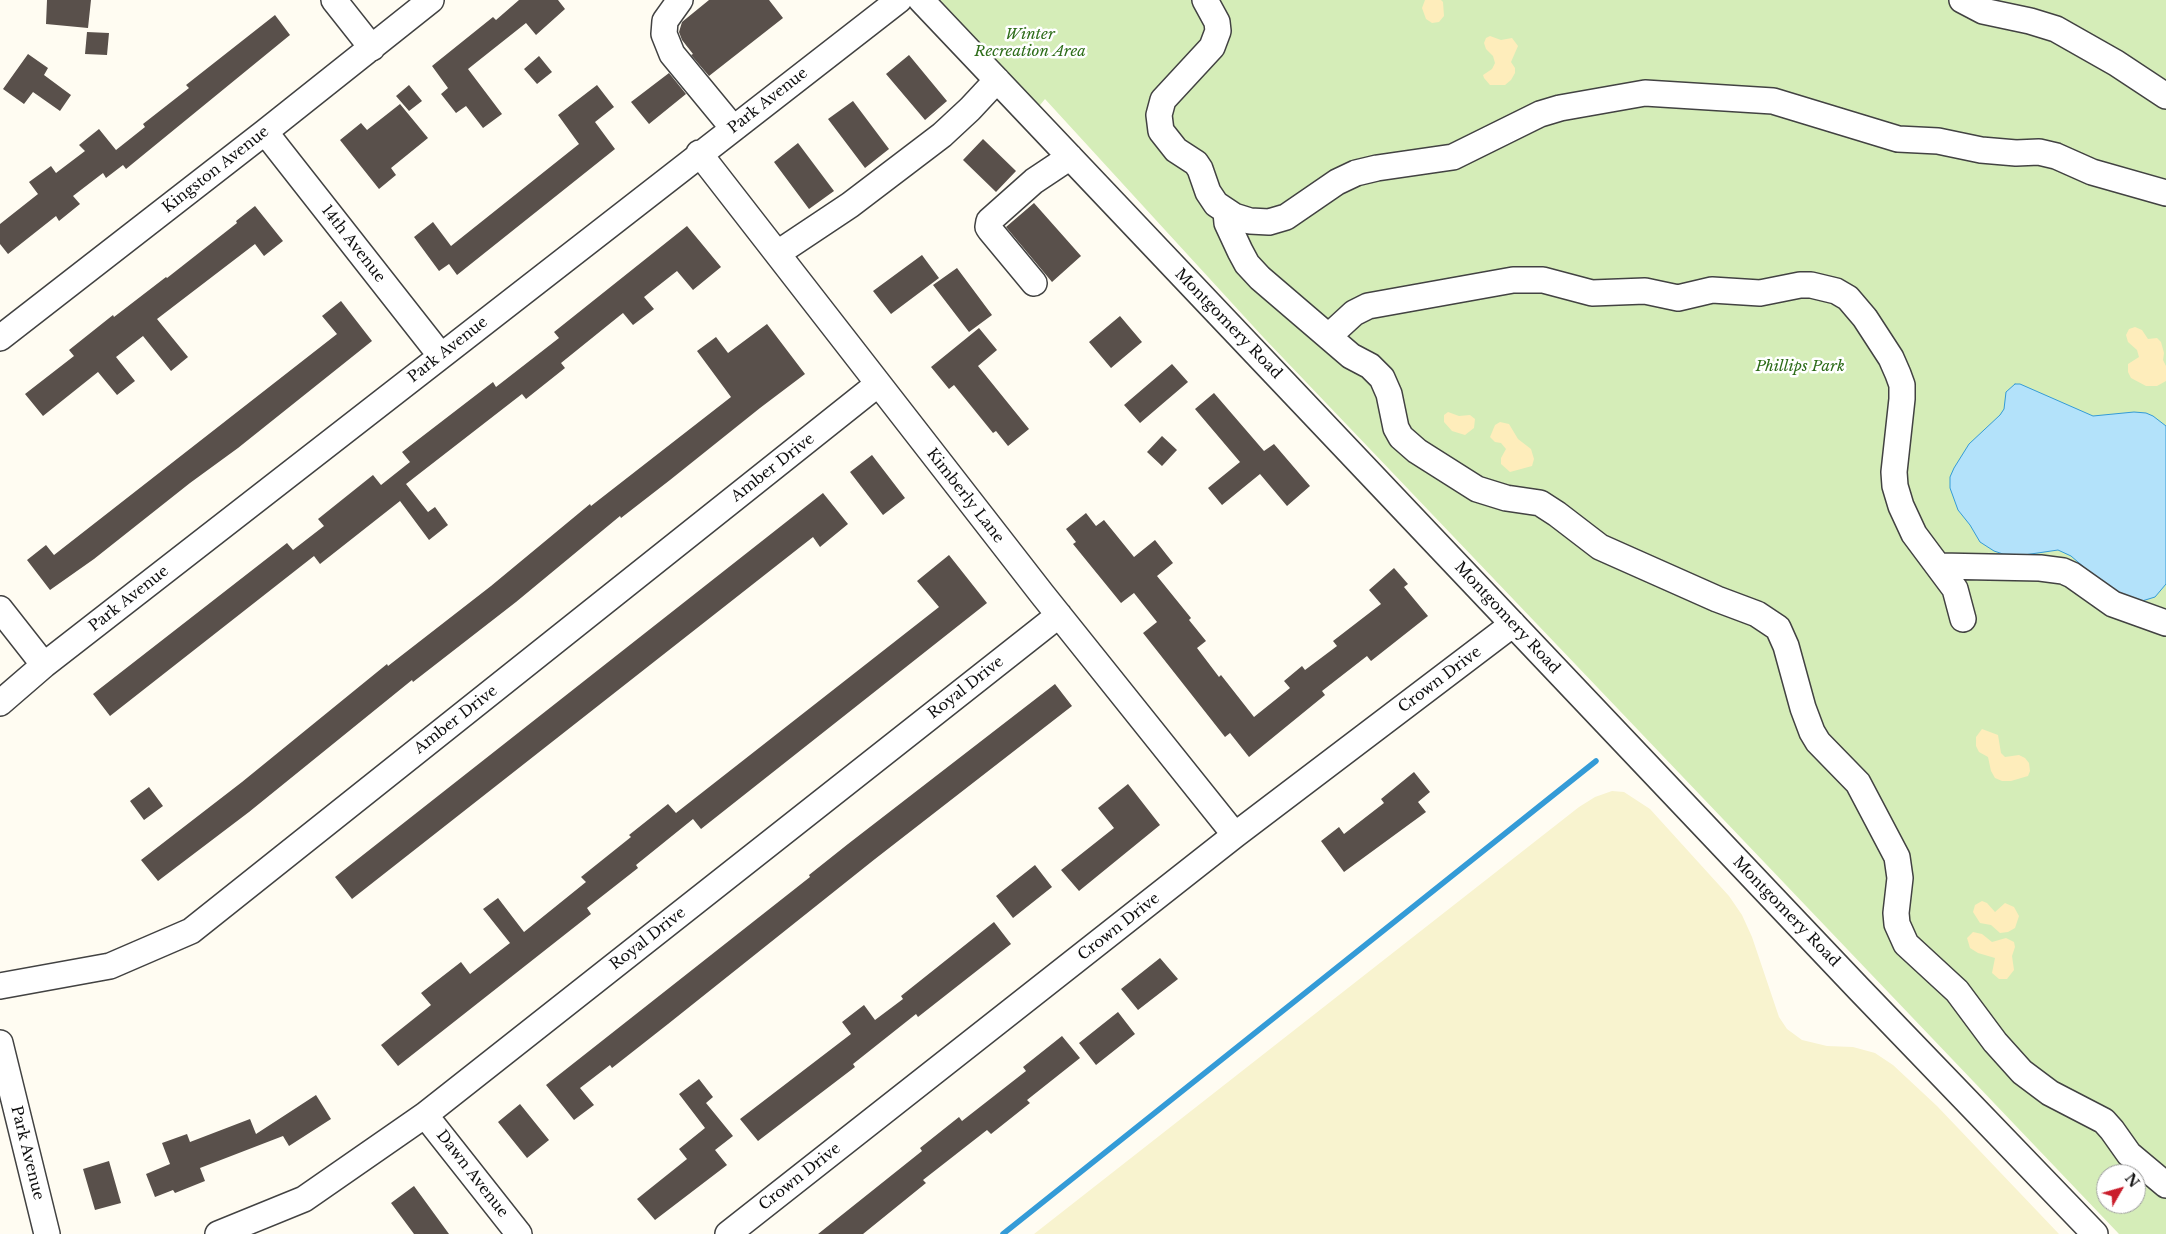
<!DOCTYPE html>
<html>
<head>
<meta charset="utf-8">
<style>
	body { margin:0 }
	#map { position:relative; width:2166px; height:1234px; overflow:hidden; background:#fffcf2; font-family:"Libre Baskerville",serif }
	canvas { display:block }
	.north { position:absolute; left:2096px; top:1164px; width:50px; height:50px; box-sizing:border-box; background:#fff; border:1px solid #9f9f9f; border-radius:50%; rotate:52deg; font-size:14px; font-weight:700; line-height:20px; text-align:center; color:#0f0f0f }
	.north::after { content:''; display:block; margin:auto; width:18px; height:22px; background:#ca1d2b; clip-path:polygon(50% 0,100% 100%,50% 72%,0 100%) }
</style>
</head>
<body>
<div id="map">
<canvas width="2166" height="1234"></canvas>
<div class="north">N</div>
</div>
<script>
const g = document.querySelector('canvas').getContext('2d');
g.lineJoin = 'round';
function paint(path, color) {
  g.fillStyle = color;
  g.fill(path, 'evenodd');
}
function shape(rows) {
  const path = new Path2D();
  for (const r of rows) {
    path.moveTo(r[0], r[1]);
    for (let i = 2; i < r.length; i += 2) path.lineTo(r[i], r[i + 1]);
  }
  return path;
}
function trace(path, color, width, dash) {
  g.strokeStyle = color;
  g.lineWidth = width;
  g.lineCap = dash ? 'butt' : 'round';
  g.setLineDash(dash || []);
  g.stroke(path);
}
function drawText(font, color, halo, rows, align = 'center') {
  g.font = font + ' "Libre Baskerville",serif';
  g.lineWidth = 5;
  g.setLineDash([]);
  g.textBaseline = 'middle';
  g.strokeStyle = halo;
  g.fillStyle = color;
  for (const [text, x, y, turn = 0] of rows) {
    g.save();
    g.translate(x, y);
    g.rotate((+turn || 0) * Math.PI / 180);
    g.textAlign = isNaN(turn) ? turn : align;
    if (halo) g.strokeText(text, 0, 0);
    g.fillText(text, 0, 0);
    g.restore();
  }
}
const farmland = shape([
	[1612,791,1624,792,1650,809,1729,896,1742,915,1752,937,1779,1017,1787,1029,1802,1040,1827,1046,1853,1047,1875,1053,1893,1065,1937,1106,2059,1234,1034,1234,1579,807,1595,797]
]);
const green = shape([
	[922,0,2166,0,2166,1234,2119,1234,1264,338,1045,99,1036,110],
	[2106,1174,2136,1174,2136,1204,2106,1204]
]);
const sand = shape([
	[1425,0,1441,0,1443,2,1444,16,1439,22,1432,23,1426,19,1422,8],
	[1490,36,1501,40,1512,38,1518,46,1511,62,1515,68,1515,73,1511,80,1505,85,1490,85,1484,78,1483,75,1492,69,1495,63,1493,56,1486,49,1484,43,1486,38],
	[2135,327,2142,330,2148,339,2157,338,2161,342,2164,353,2163,360,2166,366,2166,381,2157,386,2146,386,2131,378,2128,372,2128,364,2139,357,2137,350,2128,342,2126,335,2129,329],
	[1448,412,1459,416,1470,415,1475,419,1474,428,1465,435,1452,431,1444,422,1444,415],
	[1500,422,1509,424,1518,439,1531,449,1534,459,1532,466,1510,472,1501,464,1501,458,1506,449,1501,443,1495,442,1490,437,1495,425],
	[1982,729,1998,735,2001,753,2005,757,2019,755,2025,758,2029,763,2030,771,2028,776,2011,781,2002,781,1995,778,1991,771,1988,757,1979,752,1976,746,1976,737],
	[1982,901,1987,903,1995,912,2005,903,2014,907,2019,916,2015,928,2008,932,2000,933,1991,925,1980,923,1973,912,1975,905],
	[1973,932,1982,934,1992,942,2006,938,2014,942,2015,947,2012,956,2014,970,2007,979,1999,979,1992,973,1995,958,1978,953,1970,948,1967,938]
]);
const water = shape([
	[2015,384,2020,384,2093,416,2134,412,2146,413,2153,416,2166,426,2166,584,2155,597,2142,601,2125,598,2100,581,2071,556,2058,550,2024,555,2003,554,1994,551,1980,542,1970,525,1958,510,1950,488,1950,477,1954,468,1969,444,2000,415,2004,409,2006,392,2015,384]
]);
const stream = shape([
	[1003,1234,1596,761]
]);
const building = shape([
	[47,0,91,0,88,28,46,24],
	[519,0,558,0,565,9,536,35,526,23,468,69,502,114,483,128,466,106,456,113,441,94,448,88,432,66,493,17,496,20],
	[709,0,769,0,783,18,709,76,691,55,693,54,682,40,679,32,682,22],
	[275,15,290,35,126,169,123,165,106,178,103,173,73,196,80,204,59,221,56,216,8,254,0,244,0,224,38,194,29,182,51,166,56,173,85,151,79,145,99,129,116,150,145,127,143,124,189,88,186,85],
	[87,32,109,33,107,55,85,54],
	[28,54,48,68,44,75,71,95,60,111,33,92,24,104,3,89],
	[909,55,947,101,925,120,886,74],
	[539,56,552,72,537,84,524,69],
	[669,73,686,94,649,124,631,102],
	[409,85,422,101,409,111,396,96],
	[597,85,614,107,595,122,615,149,457,275,449,264,439,271,414,237,433,222,451,246,579,144,558,115],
	[853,101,889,149,865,168,828,119],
	[400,104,428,138,391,168,396,175,379,189,340,140,361,123,367,130],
	[983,139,1016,171,996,192,963,160],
	[798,143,834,191,809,209,774,162],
	[1034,203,1081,256,1052,282,1006,227],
	[255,206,283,241,264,256,255,244,157,319,188,357,171,371,143,336,116,357,135,381,117,395,98,372,43,416,25,394,74,356,69,350,113,315,114,317,166,277,167,278,237,223,236,221],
	[687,226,721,267,693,290,677,271,644,297,654,309,633,325,623,313,561,363,565,368,526,399,522,394,406,484,428,512,435,507,448,525,429,540,400,501,320,564,314,556,110,716,93,694,287,543,293,550,324,526,318,519,373,475,381,485,410,462,402,452,493,382,496,387,559,338,554,332],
	[922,255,939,278,891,314,873,291],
	[957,268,992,315,969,332,933,285],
	[341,301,372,341,238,448,190,483,94,559,50,590,27,560,46,545,54,555,337,334,322,316],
	[1120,316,1142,342,1111,368,1089,342],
	[767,324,805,374,760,408,670,480,621,518,620,516,516,602,413,682,412,680,249,812,158,881,141,860,242,782,387,664,388,666,491,586,590,504,591,506,731,397,697,351,716,337,728,353],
	[979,328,997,350,978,366,1029,429,1008,446,996,431,993,433,954,385,949,389,931,367],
	[1172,364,1188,382,1140,423,1124,405],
	[1214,393,1264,451,1274,444,1310,486,1287,506,1260,474,1222,505,1208,488,1240,462,1195,409],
	[1162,436,1177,450,1162,466,1147,452],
	[872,455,905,498,883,515,850,472],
	[823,493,848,524,820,547,813,537,352,899,335,877],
	[1086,513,1096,526,1104,520,1134,557,1155,540,1173,563,1157,576,1191,618,1189,620,1206,641,1197,648,1219,677,1221,675,1254,717,1290,688,1284,681,1302,666,1305,670,1337,646,1333,641,1381,604,1369,590,1394,568,1408,584,1404,587,1428,616,1371,661,1367,656,1322,691,1325,695,1249,757,1230,733,1225,737,1143,633,1157,622,1134,593,1121,603,1073,544,1076,542,1066,529],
	[949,555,987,603,701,829,693,819,636,865,638,868,587,908,591,914,398,1066,381,1045,431,1005,421,993,461,962,470,974,510,943,483,909,498,898,524,932,586,882,581,877,631,837,629,835,668,804,676,813,939,607,917,581],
	[1055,684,1072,706,875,859,668,1024,612,1068,610,1065,580,1088,594,1105,574,1120,546,1085,810,877,809,875,848,844],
	[1414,772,1430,792,1418,802,1426,812,1344,872,1321,841,1339,827,1344,834,1384,803,1381,799],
	[1128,784,1160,825,1079,891,1061,870,1114,828,1098,808],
	[149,787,163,806,144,820,130,801],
	[1035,865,1052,887,1013,918,996,896],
	[994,922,1011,944,918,1017,916,1014,853,1064,855,1067,758,1141,740,1119,851,1034,842,1022,864,1005,875,1020,903,999,901,996],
	[1160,958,1178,979,1138,1010,1121,989],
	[1118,1012,1135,1034,1096,1065,1079,1043],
	[1062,1036,1080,1058,1027,1100,1030,1103,991,1134,987,1130,923,1180,926,1183,863,1234,818,1234,922,1151,920,1148,959,1117,962,1121,1026,1071,1023,1067],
	[699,1079,713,1097,706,1103,733,1136,715,1150,727,1165,655,1220,637,1199,687,1159,679,1149,705,1128,679,1094],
	[316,1095,331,1119,289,1146,283,1136,200,1168,205,1181,175,1193,173,1190,155,1197,146,1174,170,1164,162,1143,187,1134,190,1142,250,1119,256,1134],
	[520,1104,549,1140,527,1158,498,1122],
	[109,1161,121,1203,95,1210,83,1169],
	[414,1186,449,1234,414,1234,391,1203]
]);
const minor = shape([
	[334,0,372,48],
	[680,0,665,21,664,34,672,54,733,128],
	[921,0,1859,989,2095,1234],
	[1205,0,1217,22,1218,31,1212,47,1163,100,1159,115,1161,131,1176,150,1196,163,1200,169,1208,192,1216,204,1234,216,1250,221,1269,222,1286,217,1337,182,1356,173,1377,168,1453,157,1540,114,1560,108,1645,93,1773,101,1898,139,1938,141,1981,150,2016,153,2039,152,2056,156,2092,172,2166,193],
	[1962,0,1983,11,2030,21,2056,29,2116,63,2166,96],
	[265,132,441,356],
	[699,153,1042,594,1235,835],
	[1226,212,1227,223,1240,251,1247,264,1260,278,1351,356,1370,366,1382,378,1389,394,1396,428,1401,437,1417,451,1477,489,1506,498,1540,503,1557,514,1600,547,1717,599,1757,614,1778,628,1786,646,1803,708,1812,732,1818,742,1858,783,1897,857,1900,878,1896,913,1897,924,1906,944,1957,991,1995,1042,2022,1072,2050,1093,2104,1121,2112,1130,2129,1154,2166,1185],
	[778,253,850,205,942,135,970,109,997,80],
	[1034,283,990,230,988,227,989,221,1034,181,1070,157],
	[1329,336,1354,313,1368,306,1513,280,1543,280,1592,293,1645,291,1678,298,1712,290,1760,293,1800,285,1811,285,1836,291,1848,298,1865,318,1891,358,1898,374,1902,385,1902,399,1894,472,1895,486,1901,506,1914,534,1955,589,1963,619],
	[0,338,265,132,431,0],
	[1939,566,2040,568,2063,571,2072,575,2113,604,2166,623],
	[0,609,44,665],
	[0,703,44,665,899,0],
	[0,986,110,966,191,931,878,384],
	[0,1043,47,1234],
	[425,1115,519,1234],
	[218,1234,304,1199,425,1115,1059,615],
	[728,1234,1235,835,1513,624]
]);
const parkNames = [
	["Winter",1030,35],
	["Recreation Area",1030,52],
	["Phillips Park",1800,367]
];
const streetNames = [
	["Park Avenue",768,101,-38],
	["Kingston Avenue",216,170,-38],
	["14th Avenue",353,244,52],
	["Montgomery Road",1228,324,46],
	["Park Avenue",448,350,-38],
	["Amber Drive",773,468,-38],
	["Kimberly Lane",965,496,52],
	["Park Avenue",129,599,-38],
	["Montgomery Road",1507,618,47],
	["Crown Drive",1440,680,-37],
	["Royal Drive",966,688,-38],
	["Amber Drive",456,720,-38],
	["Montgomery Road",1786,912,46],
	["Crown Drive",1119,927,-38],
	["Royal Drive",648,939,-38],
	["Park Avenue",27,1153,76],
	["Dawn Avenue",472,1174,52],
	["Crown Drive",800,1177,-38]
];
paint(farmland, '#f8f3cf');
paint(green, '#d5edb8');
paint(sand, '#feedbb');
paint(water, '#b3e2fa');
trace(water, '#349bd7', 1);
trace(stream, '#349bd7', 5.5);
paint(building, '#59504b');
trace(minor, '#424242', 28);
trace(minor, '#fff', 25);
drawText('italic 15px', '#2e6d1a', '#fff', parkNames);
drawText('15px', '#0f0f0f', '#fff', streetNames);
</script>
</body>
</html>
